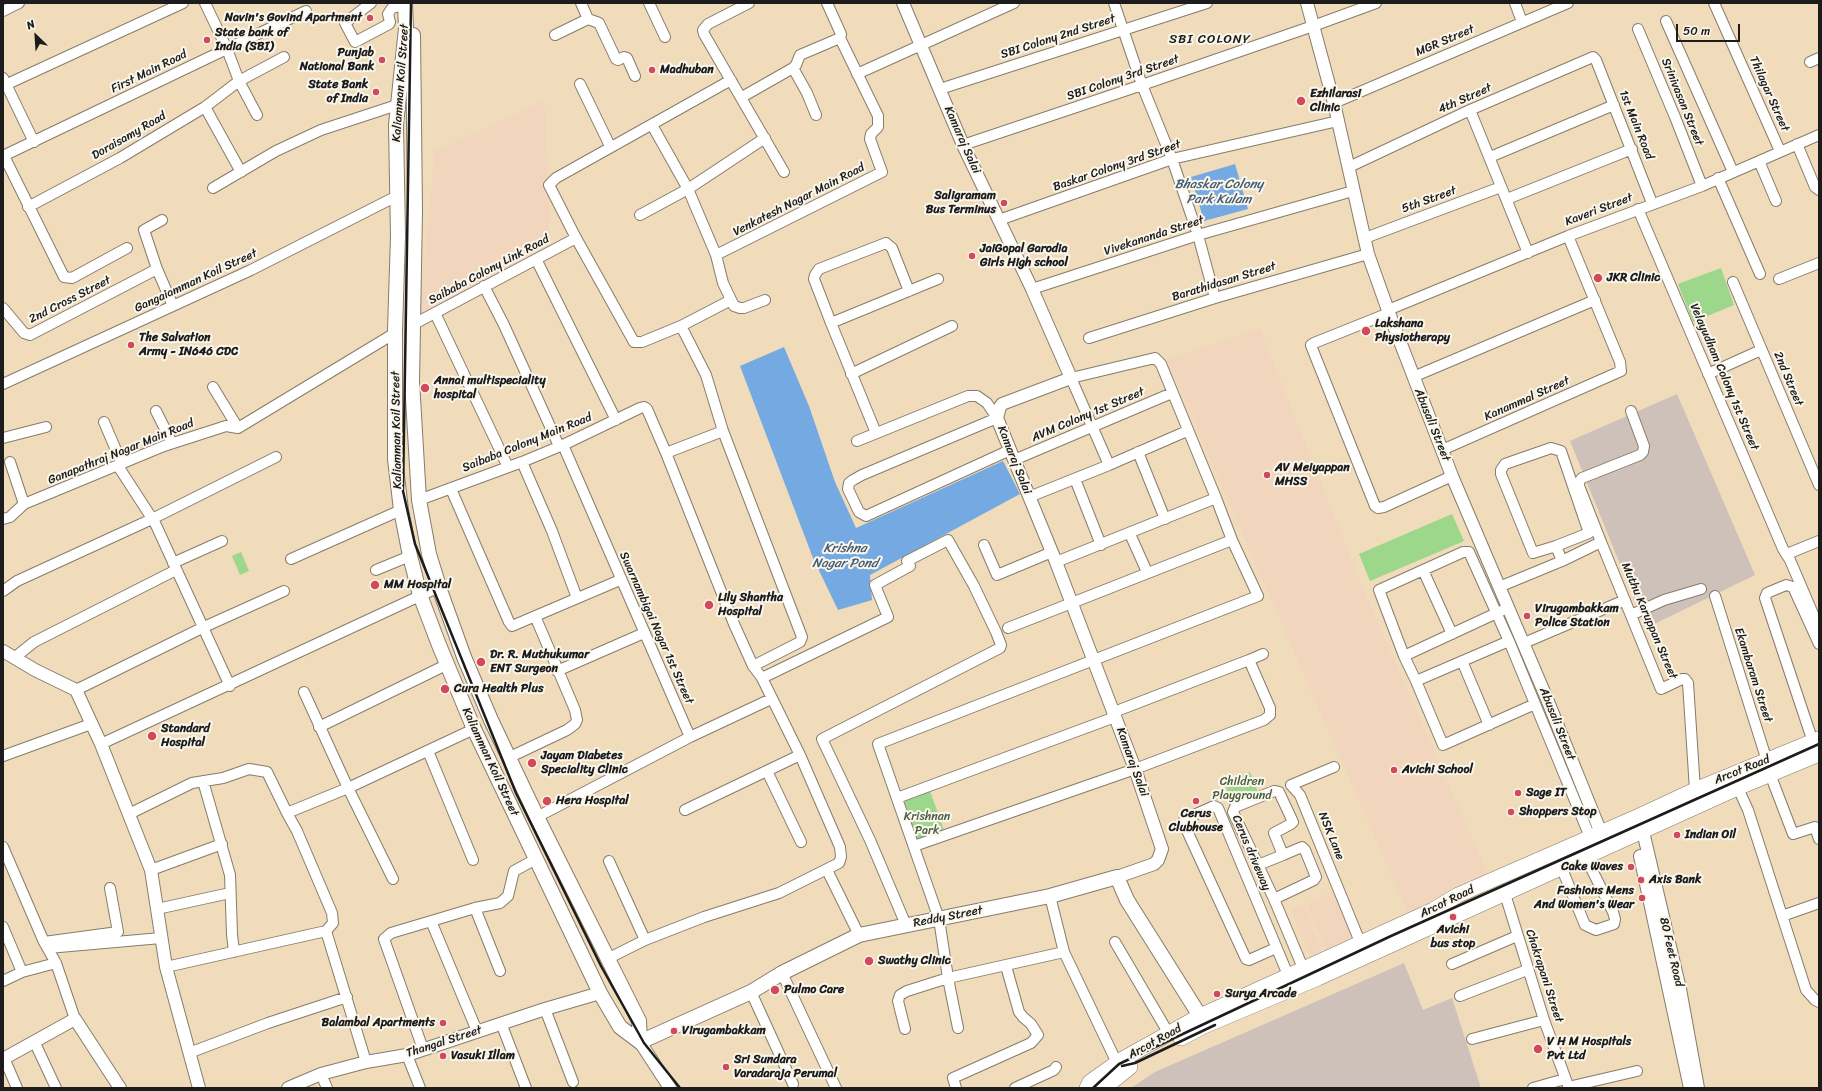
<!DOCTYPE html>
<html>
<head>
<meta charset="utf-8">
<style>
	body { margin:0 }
	#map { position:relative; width:1822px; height:1091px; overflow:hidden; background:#f0dbba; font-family:Sriracha,sans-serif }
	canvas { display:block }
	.frame { position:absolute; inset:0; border:4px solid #1c1c1c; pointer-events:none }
	.north { position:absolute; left:16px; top:16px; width:40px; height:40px; -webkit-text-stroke:3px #fbf7ec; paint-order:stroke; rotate:335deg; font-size:11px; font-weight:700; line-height:16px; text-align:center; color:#1c1c1c }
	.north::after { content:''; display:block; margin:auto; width:14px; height:18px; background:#1c1c1c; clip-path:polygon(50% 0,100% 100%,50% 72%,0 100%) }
	.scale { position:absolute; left:1676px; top:24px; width:64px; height:18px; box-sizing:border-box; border:2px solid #1c1c1c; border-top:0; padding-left:5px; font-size:12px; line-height:14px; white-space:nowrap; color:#1c1c1c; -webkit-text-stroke:3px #fbf7ec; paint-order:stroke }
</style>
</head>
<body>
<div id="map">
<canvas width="1822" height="1091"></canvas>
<div class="frame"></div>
<div class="north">N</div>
<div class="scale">50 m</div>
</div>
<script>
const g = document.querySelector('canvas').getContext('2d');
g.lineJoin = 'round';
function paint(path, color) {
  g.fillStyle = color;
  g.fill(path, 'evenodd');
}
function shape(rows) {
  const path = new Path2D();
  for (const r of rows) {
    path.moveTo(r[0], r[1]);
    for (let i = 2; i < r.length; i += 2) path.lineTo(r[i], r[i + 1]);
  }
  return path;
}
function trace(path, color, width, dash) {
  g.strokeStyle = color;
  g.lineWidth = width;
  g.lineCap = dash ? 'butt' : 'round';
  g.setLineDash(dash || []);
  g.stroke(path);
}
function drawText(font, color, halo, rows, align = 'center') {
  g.font = font + ' Sriracha,sans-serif';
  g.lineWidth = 4;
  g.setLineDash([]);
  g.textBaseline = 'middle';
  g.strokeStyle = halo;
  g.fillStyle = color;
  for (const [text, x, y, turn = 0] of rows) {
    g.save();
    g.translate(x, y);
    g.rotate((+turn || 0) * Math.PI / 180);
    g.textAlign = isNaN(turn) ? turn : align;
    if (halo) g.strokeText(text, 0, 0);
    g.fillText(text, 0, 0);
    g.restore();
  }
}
const built = shape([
	[544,101,549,189,549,246,419,315,435,151],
	[1260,329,1363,589,1493,886,1411,920,1167,360],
	[1334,891,1351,932,1350,936,1343,945,1326,951,1307,904],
	[1304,904,1321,952,1311,957,1291,910]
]);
const industrial = shape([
	[1677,394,1755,575,1646,628,1570,441],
	[1404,963,1423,1010,1452,998,1481,1088,1131,1088,1155,1072]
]);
const green = shape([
	[1721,268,1734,305,1693,322,1678,284],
	[1452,514,1464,541,1370,581,1359,554],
	[241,552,249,571,240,575,232,556],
	[1250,772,1259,795,1234,806,1224,783],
	[930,791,945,833,918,842,904,800]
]);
const water = shape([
	[1235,164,1248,209,1204,221,1191,177],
	[784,347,809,406,835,482,856,528,1003,461,1020,494,870,575,872,600,838,610,813,558,740,366]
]);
const minor = shape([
	[205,3,227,49,239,81,257,115],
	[371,3,345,23,355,42,389,24,390,22,388,14,392,8,405,5],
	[581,3,588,19,599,23,616,59,618,60,624,57,627,58,635,76],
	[649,3,665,37],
	[749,3,708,24,703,30,704,34,784,172],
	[1114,3,1142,85,1172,159,1198,235,1215,298],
	[1515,3,1522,22],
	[1714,3,1780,151],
	[3,11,19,3],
	[1666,21,1733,172],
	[1638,29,1675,117,1702,186],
	[555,35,588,19],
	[1810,62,1819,58],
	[793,68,807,93,816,115],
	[857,74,1014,3],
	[3,78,34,142],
	[731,80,556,178,549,185,576,238,634,342,642,342,681,326,731,300],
	[580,84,610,146],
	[3,86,183,3],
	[940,89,1207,3],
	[742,97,793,68,796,65,800,55,840,38],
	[1334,103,1568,3],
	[205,107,241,172],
	[1470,110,1528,253],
	[652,125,688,189,716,255,723,283,734,306,740,308,744,308,765,300],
	[1797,144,1815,187,1819,190],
	[963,145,1142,85,1313,26,1376,3],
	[3,156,306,11],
	[4,156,64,277,72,278,127,248],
	[1490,157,1614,105],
	[1759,161,1776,201],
	[1349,167,1470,110,1593,57,1596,60,1652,203],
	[1718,178,1760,274],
	[213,188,276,151,321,130,397,105],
	[1507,199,1632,149],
	[28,207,120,158,205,107,239,81,284,57],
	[1638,209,1783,549,1790,560,1819,628],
	[640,215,688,189,765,138],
	[162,220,144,230,157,269,173,306],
	[999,220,1172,159,1338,121],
	[1365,238,1501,187],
	[716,255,882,172,870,139,871,134,878,127,878,116,840,38,841,34,827,3],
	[536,259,616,420],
	[1779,279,1819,263],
	[1733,282,1819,485],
	[484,286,504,325,559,446],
	[1032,289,1198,235,1353,191],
	[3,308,24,333,30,335,157,269],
	[1388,310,1568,236,1702,186,1819,135],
	[435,313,508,467],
	[1389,313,1314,343,1311,345,1312,348,1375,506,1378,508,1384,507,1452,476],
	[831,323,938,279],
	[414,324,576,238],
	[681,326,706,375,723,431,802,637,800,642,753,666],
	[1089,338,1215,298,1368,254],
	[851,374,952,326],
	[1708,374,1761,350],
	[1413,377,1595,300],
	[3,384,251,270,397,196],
	[213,387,238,428],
	[156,411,172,443],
	[104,422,122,464],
	[876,433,831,323,814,279,815,275,819,269,886,243,892,248,909,291],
	[3,438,46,427],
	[857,441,968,396,977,396,987,403,997,418,862,475,853,480,849,483,848,489,859,512,866,516,1010,450],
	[563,445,690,737],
	[1442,450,1621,371,1620,362,1568,236],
	[1138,452,1165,519],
	[666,453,723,431],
	[1014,460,1172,393],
	[10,462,24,504],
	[522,462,552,531,577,598],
	[118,466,155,523,230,686],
	[1075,479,1101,545],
	[451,489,509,622,512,626,620,580],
	[1029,497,1109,465,1187,431],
	[419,500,522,462,563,445,640,408,644,407,647,409,666,453,734,624,753,666,762,678,800,755,840,847,841,857,839,863,779,893,704,917,645,940,609,958],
	[3,519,10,517,24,504,164,446,226,426,238,428,395,333],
	[1130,534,1147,572],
	[1601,542,1579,486,1579,482,1582,478,1640,455,1643,452,1644,446,1631,411],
	[984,545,997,575,1052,552],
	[1556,546,1589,533,1561,451,1551,448,1505,464,1501,470,1501,474,1533,553,1556,546,1562,561],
	[1787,554,1819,541],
	[291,559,401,510],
	[1056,562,1216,498],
	[173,563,222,541],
	[376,570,410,556],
	[1423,570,1452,634],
	[1499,587,1562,561,1601,542,1661,689,1682,679,1685,679,1688,683,1695,790],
	[3,591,17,581,152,519,276,457],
	[1715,596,1767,761],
	[1631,615,1664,600,1701,589],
	[1008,628,1232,540],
	[1509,641,1416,681,1443,745,1535,704],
	[1524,643,1625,600],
	[1404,656,1379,590,1463,552,1469,552,1509,641,1590,837],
	[14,658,34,642,176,570],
	[1462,661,1489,725],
	[557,671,644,633],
	[762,678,888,617,875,585,910,566,907,561,948,540,974,586,996,632,1001,645,1000,648,822,739,870,840,906,925],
	[1416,681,1404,656,1501,611],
	[76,690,204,627,284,591],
	[304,692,348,788,474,729],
	[1114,712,1249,660],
	[319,727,446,665],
	[1813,742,1765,598,1767,593,1786,585,1793,587,1819,644],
	[101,744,439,587],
	[428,751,473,860],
	[3,756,91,724],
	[510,757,567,730,575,724,577,720,575,710,535,616],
	[1334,767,1291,785,1300,795,1360,942],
	[767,771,801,842],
	[1770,774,1793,834,1815,827,1819,839],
	[203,781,230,875,232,934,234,952],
	[1738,788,1748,810,1806,990,1815,1000,1819,1002],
	[897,798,1115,717],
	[685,810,800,755],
	[129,814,192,783,223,778,249,769,267,772,287,813],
	[537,817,690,737,771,699],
	[914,846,1135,769,1264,720,1270,715,1270,708,1249,660,1263,654],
	[3,847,44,942,56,963,75,1019],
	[1283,855,1302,847,1305,850,1316,877,1314,880,1274,899,1303,968],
	[609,861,645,940],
	[1258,865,1283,855,1274,833,1291,824,1293,822,1279,792,1274,791,1235,807,1233,812,1274,899],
	[1562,869,1585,925,1596,930,1614,924,1615,919,1613,912,1586,858],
	[151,870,222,844],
	[827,870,859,935],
	[1505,894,1544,1020,1569,1088],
	[1050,896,1064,952,1117,1063],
	[475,908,500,971],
	[157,909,230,893],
	[1782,916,1819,903],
	[431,921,477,1031],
	[3,927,22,972],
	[44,942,118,932,110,888],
	[1115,942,1169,1034],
	[48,948,161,938],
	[1276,948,1249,960,1246,959,1183,822,1185,819,1214,806,1218,808,1288,975],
	[1452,964,1517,936],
	[166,967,326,931],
	[782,973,836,1088],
	[3,981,22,972,56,963],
	[751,992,793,1084],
	[1460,996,1527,970],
	[545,1009,573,1082],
	[501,1023,526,1088],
	[958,1028,948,978,939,919,878,744,1258,596,1232,540,1216,498,1161,364,1155,358,1071,378,1109,465],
	[905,1029,898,1001,900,995,907,991,948,978,1064,952],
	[1472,1039,1544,1020],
	[34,1041,56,1088],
	[423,1049,384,939,391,933,475,908,500,903,508,896,514,871,536,859],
	[189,1053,268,1023,347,997],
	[407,1055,420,1088],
	[4,1058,17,1088],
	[366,1062,326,931,333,923,332,913,297,831,287,813,348,788,393,879],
	[321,1074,327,1088],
	[1568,1087,1637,1071],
	[956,1088,953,1078,1031,1043,1038,1035,1031,1024,1023,1017,1019,1012,1006,966],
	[1015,1088,1054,1070,1056,1067],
	[1533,1088,1565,1079]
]);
const tertiary = shape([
	[903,3,963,145,1032,289,1071,378,1002,404,1000,407,997,418,1056,562,1135,769,1162,849,1158,860,1154,864,1117,877],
	[1307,3,1334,103,1368,254,1389,313,1452,476,1547,699,1601,833],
	[3,651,35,670,76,690,101,744,151,870,166,967,199,1088],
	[1641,823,1680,989,1698,1088],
	[1640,856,1690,1088],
	[640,1042,670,1088],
	[3,1059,75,1019,120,1088],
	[288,1088,321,1074,366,1062,407,1055,545,1009,600,993]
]);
const secondary = shape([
	[405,3,406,28,396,125,398,236,395,330,395,459,401,510,410,556,420,595,439,645,474,729,600,993,620,1027,640,1042],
	[413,35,415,211,412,381,419,500,429,554,441,593,464,657,491,720,537,817,639,1021,640,1042],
	[640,1042,751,992,782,973,859,935,1050,896,1117,877,1127,900,1200,1016]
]);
const primary = shape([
	[1181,1038,1204,1026,1318,978,1744,785,1819,754],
	[1087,1088,1090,1082,1121,1060,1200,1016,1433,910,1458,895,1639,816,1695,790,1819,739],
	[1104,1088,1130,1067]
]);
const rail = shape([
	[411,3,403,491,415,544,516,793,601,966,644,1043,680,1088],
	[1122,1066,1135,1063,1215,1025],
	[1093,1088,1119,1064,1391,936,1819,744]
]);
const markers = [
	[370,18,4,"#d1495b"],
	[207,40,4,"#d1495b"],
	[382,60,4,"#d1495b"],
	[652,70,4,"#d1495b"],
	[376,92,4,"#d1495b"],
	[1301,101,5,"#d1495b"],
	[1004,203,4,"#d1495b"],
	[972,256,4,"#d1495b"],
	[1598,278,5,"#d1495b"],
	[1366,331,5,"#d1495b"],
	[131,345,4,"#d1495b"],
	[425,388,5,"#d1495b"],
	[1267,475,4,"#d1495b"],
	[375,585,5,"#d1495b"],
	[709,605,5,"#d1495b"],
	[1527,616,4,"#d1495b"],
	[481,662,5,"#d1495b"],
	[445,689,5,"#d1495b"],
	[152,736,5,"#d1495b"],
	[532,763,5,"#d1495b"],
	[1394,770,4,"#d1495b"],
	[1518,793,4,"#d1495b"],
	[547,801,5,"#d1495b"],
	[1196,801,4,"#d1495b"],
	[1511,812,4,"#d1495b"],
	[1677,835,4,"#d1495b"],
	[1631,867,4,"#d1495b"],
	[1641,880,4,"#d1495b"],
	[1642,898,4,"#d1495b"],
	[1453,917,4,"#d1495b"],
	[869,961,5,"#d1495b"],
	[775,990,5,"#d1495b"],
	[1217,994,4,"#d1495b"],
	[443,1023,4,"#d1495b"],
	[674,1031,4,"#d1495b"],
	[1538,1049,5,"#d1495b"],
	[443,1056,4,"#d1495b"],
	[726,1067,4,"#d1495b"]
];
const poiNames = [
	["Navin's Govind Apartment",362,18,"right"],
	["State bank of",215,33],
	["India (SBI)",215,47],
	["Punjab",374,53,"right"],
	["National Bank",374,67,"right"],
	["Madhuban",660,70],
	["State Bank",368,85,"right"],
	["of India",368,99,"right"],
	["Ezhilarasi",1310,94],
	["Clinic",1310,108],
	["Saligramam",996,196,"right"],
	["Bus Terminus",996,210,"right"],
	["JaiGopal Garodia",980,249],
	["Girls High school",980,263],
	["JKR Clinic",1607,278],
	["Lakshana",1375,324],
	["Physiotherapy",1375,338],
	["The Salvation",139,338],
	["Army - IN646 CDC",139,352],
	["Annai multispeciality",434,381],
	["hospital",434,395],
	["AV Meiyappan",1275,468],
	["MHSS",1275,482],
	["MM Hospital",384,585],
	["Lily Shantha",718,598],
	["Hospital",718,612],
	["Virugambakkam",1535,609],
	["Police Station",1535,623],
	["Dr. R. Muthukumar",490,655],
	["ENT Surgeon",490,669],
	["Cura Health Plus",454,689],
	["Standard",161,729],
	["Hospital",161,743],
	["Jayam Diabetes",541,756],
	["Speciality Clinic",541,770],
	["Avichi School",1402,770],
	["Sage IT",1526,793],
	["Hera Hospital",556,801],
	["Shoppers Stop",1519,812],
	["Cerus",1196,814,"center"],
	["Clubhouse",1196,828,"center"],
	["Indian Oil",1685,835],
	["Cake Waves",1623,867,"right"],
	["Axis Bank",1649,880],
	["Fashions Mens",1634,891,"right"],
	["And Women's Wear",1634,905,"right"],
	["Avichi",1453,930,"center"],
	["bus stop",1453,944,"center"],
	["Swathy Clinic",878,961],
	["Pulmo Care",784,990],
	["Surya Arcade",1225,994],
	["Balambal Apartments",435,1023,"right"],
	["Virugambakkam",682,1031],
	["V H M Hospitals",1547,1042],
	["Pvt Ltd",1547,1056],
	["Vasuki Illam",451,1056],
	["Sri Sundara",734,1060],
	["Varadaraja Perumal",734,1074]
];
const streetNames = [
	["SBI Colony 2nd Street",1058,37,-18],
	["MGR Street",1445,41,-23],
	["First Main Road",149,72,-26],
	["SBI Colony 3rd Street",1123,78,-19],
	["Kaliamman Koil Street",401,83,-86],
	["Thilagar Street",1769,94,66],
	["4th Street",1465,99,-24],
	["Srinivasan Street",1682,102,68],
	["1st Main Road",1636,125,68],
	["Doraisamy Road",129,136,-30],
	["Kamaraj Salai",962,140,66],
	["Baskar Colony 3rd Street",1117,166,-19],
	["Venkatesh Nagar Main Road",799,200,-27],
	["5th Street",1429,200,-20],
	["Kaveri Street",1599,210,-21],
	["Vivekananda Street",1154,236,-18],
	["Saibaba Colony Link Road",489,270,-28],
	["Gangaiamman Koil Street",196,281,-25],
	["Barathidasan Street",1224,282,-17],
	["2nd Cross Street",70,300,-27],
	["Velayudham Colony 1st Street",1724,377,67],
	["2nd Street",1788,379,67],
	["Kanammal Street",1527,399,-24],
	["AVM Colony 1st Street",1088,415,-23],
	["Abusali Street",1432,425,68],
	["Kaliamman Koil Street",397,430,-91],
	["Saibaba Colony Main Road",527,443,-22],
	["Ganapathraj Nagar Main Road",121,452,-22],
	["Kamaraj Salai",1014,460,68],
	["Muthu Karuppan Street",1649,621,67],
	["Swarnambigai Nagar 1st Street",656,628,66],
	["Ekambaram Street",1753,675,72],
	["Abusali Street",1557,724,68],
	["Kaliamman Koil Street",490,762,65],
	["Kamaraj Salai",1132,762,70],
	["Arcot Road",1742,770,-22],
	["NSK Lane",1331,836,68],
	["Cerus driveway",1251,853,67],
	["Arcot Road",1447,902,-26],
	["Reddy Street",948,917,-11],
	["80 Feet Road",1671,952,77],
	["Chakrapani Street",1544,976,72],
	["Thangal Street",444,1042,-18],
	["Arcot Road",1155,1042,-29]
];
const parkNames = [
	["Children",1242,782],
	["Playground",1242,796],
	["Krishnan",927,817],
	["Park",927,831]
];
const neighbourhoodNames = [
	["SBI COLONY",1210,40]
];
const waterNames = [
	["Bhaskar Colony",1219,185],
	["Park Kulam",1219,200],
	["Krishna",845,549],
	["Nagar Pond",845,564]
];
paint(built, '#f1d5bd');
paint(industrial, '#cec1ba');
paint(green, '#9cd78b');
paint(water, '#75a9e2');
trace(minor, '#867c6b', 12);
trace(tertiary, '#867c6b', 14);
trace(secondary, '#867c6b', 16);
trace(primary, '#867c6b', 16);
trace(minor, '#fff', 10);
trace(tertiary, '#fff', 12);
trace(secondary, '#fff', 14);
trace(primary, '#fff', 15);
trace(rail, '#1c1c1c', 2.5);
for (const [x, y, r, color] of markers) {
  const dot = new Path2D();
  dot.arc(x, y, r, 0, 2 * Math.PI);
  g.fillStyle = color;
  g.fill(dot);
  trace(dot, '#fbf7ec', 1.5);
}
drawText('bold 12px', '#1c1c1c', '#fbf7ec', poiNames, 'left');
drawText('12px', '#1c1c1c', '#fbf7ec', streetNames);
drawText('12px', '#495d43', '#fbf7ec', parkNames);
g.letterSpacing = '1px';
drawText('13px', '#1c1c1c', '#fbf7ec', neighbourhoodNames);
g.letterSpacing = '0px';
drawText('italic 13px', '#445b75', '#fbf7ec', waterNames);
</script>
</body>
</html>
